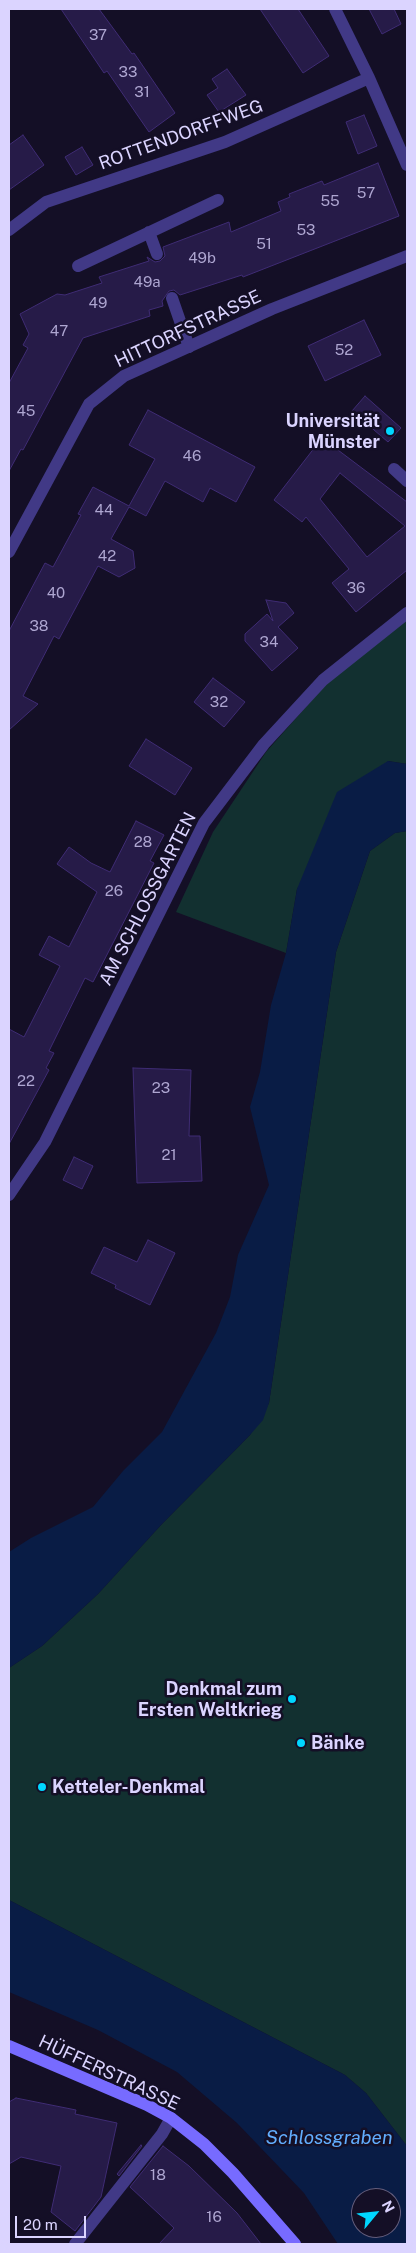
<!DOCTYPE html>
<html>
<head>
<meta charset="utf-8">
<style>
  body { margin:0 }
  #map { position:relative; width:416px; height:2253px; overflow:hidden; background:#140f26; font-family:"Public Sans",sans-serif }
  canvas { display:block }
  .frame { position:absolute; inset:0; border:10px solid #dbd4ff; pointer-events:none }
  .north { position:absolute; left:351px; top:2188px; width:50px; height:50px; box-sizing:border-box; background:#140f26; border:1px solid #645e7d; border-radius:50%; rotate:62deg; font-size:14px; font-weight:700; line-height:20px; text-align:center; color:#dbd4ff }
  .north::after { content:''; display:block; margin:auto; width:18px; height:22px; background:#00d7ff; clip-path:polygon(50% 0,100% 100%,50% 72%,0 100%) }
  .scale { position:absolute; left:15px; top:2216px; width:71px; height:22px; box-sizing:border-box; border:2px solid #dbd4ff; border-top:0; padding-left:6px; font-size:15px; line-height:18px; white-space:nowrap; color:#dbd4ff; -webkit-text-stroke:4px #140f26; paint-order:stroke }
</style>
</head>
<body>
<div id="map">
<canvas width="416" height="2253"></canvas>
<div class="frame"></div>
<div class="north">N</div>
<div class="scale">20 m</div>
</div>
<script>
const c = document.querySelector('canvas').getContext('2d');
c.lineJoin = 'round';
function fillPath(path, color) { c.fillStyle = color; c.fill(path, 'evenodd'); }
const toPath = rows => new Path2D(rows.map(r => 'M' + r).join(''));
function stroke(path, color, width, dash) { c.strokeStyle = color; c.lineWidth = width; c.lineCap = dash ? 'butt' : 'round'; c.setLineDash(dash || []); c.stroke(path); }
function label(font, color, halo, rows, align = 'center') {
  c.font = font + ' "Public Sans",sans-serif'; c.lineWidth = 5; c.setLineDash([]); c.textBaseline = 'middle'; c.strokeStyle = halo; c.fillStyle = color; for (const [text, x, y, turn = 0] of rows) {
    c.save(); c.translate(x, y); c.rotate((+turn || 0) * Math.PI / 180); c.textAlign = isNaN(turn) ? turn : align; if (halo) c.strokeText(text, 0, 0); c.fillText(text, 0, 0); c.restore();
  }
}
fillPath(toPath([
  [407,618,407,764,388,761,297,889,286,953,176,912,213,832,266,752,329,681],
  [407,831,407,2146,366,2093,345,2075,9,1900,9,1668,42,1646,98,1594,161,1525,250,1435,269,1403,336,952,370,851,395,833]
]), '#123030');
fillPath(toPath([
  [388,761,407,764,407,831,395,833,370,851,336,952,269,1403,263,1420,250,1435,161,1525,98,1594,42,1646,9,1668,9,1552,31,1538,93,1507,123,1471,162,1432,216,1333,230,1297,238,1255,269,1185,250,1107,260,1072,271,1005,286,953,297,889,337,792],
  [9,1900,345,2075,366,2093,407,2146,407,2244,338,2244,304,2193,237,2123,177,2072,98,2030,9,1992],
  [361,2198,391,2198,391,2228,361,2228]
]), '#091c45');
const building = toPath([
  [61,9,99,9,132,54,134,53,175,113,149,132,107,71,104,73,61,9],
  [260,9,298,9,329,56,303,73,260,9],
  [369,9,394,9,401,24,382,34,369,9],
  [227,69,246,95,219,112,207,95,218,88,212,79,227,69],
  [364,115,377,146,358,154,346,122,364,115],
  [23,135,44,165,9,190,9,145,23,135],
  [82,147,93,165,76,175,65,157,82,147],
  [378,163,399,216,243,277,242,275,180,295,174,290,169,291,162,301,163,306,149,310,150,316,83,338,23,450,21,449,9,471,9,383,28,348,23,345,29,334,20,314,57,294,65,295,102,283,99,277,149,261,147,257,155,262,160,261,165,256,163,247,229,222,231,232,281,211,278,202,290,197,289,194,322,181,324,185,378,163],
  [364,320,381,355,325,381,308,346,364,320],
  [365,396,401,428,388,442,352,411,365,396],
  [148,410,255,467,236,502,210,488,203,502,165,481,146,516,129,507,111,539,133,551,135,568,119,577,98,566,59,639,54,636,23,696,38,704,9,730,9,631,45,563,53,567,81,515,78,514,93,487,129,506,155,459,129,445,148,410],
  [322,438,407,502,407,570,356,612,332,583,349,569,306,517,302,522,274,500,322,438],
  [340,473,405,526,367,557,320,499,340,473],
  [266,600,286,603,294,613,278,627,298,648,272,671,245,641,245,634,267,614,273,621,266,600],
  [213,678,245,702,224,727,194,702,213,678],
  [146,739,192,768,175,795,129,766,146,739],
  [136,821,164,835,150,861,154,863,93,982,85,978,49,1051,54,1053,46,1068,49,1070,9,1144,9,1029,24,1037,60,966,39,955,49,936,69,947,97,892,57,864,69,847,91,863,110,872,136,821],
  [133,1068,191,1070,189,1136,200,1136,202,1181,137,1183,133,1068],
  [74,1157,93,1166,82,1189,63,1180,74,1157],
  [148,1240,175,1253,150,1305,115,1288,116,1285,91,1273,104,1247,137,1262,148,1240],
  [16,2098,76,2110,75,2114,117,2123,101,2197,75,2231,51,2212,61,2166,21,2157,9,2164,9,2102,16,2098],
  [141,2145,142,2146,119,2176,117,2174,141,2145],
  [163,2146,189,2166,237,2213,261,2244,159,2244,174,2228,130,2187,163,2146]
]);
fillPath(building, '#261b48');
stroke(building, '#3f2c74', 1);
stroke(toPath([
  [149,232,157,254],
  [78,266,218,200],
  [172,298,189,347],
  [75,2244,162,2134,171,2118]
]), '#413986', 12);
stroke(toPath([
  [335,9,369,78,407,165],
  [9,230,46,202,225,142,369,78],
  [394,469,407,481],
  [9,552,89,404,124,376,272,309,407,256],
  [9,1195,45,1142,204,823,264,744,323,680,407,613]
]), '#413986', 12);
stroke(toPath([
  [9,2046,147,2105,171,2118,204,2144,233,2173,295,2244]
]), '#776bff', 12);
for (const [x, y, r, color] of [
  [390,431,5,"#00d7ff"],
  [292,1699,5,"#00d7ff"],
  [301,1743,5,"#00d7ff"],
  [42,1787,5,"#00d7ff"]
]) { const dot = new Path2D(); dot.arc(x, y, r, 0, 2 * Math.PI); c.fillStyle = color; c.fill(dot); stroke(dot, '#140f26', 2); }
label('15px', '#aea6d1', null, [
  ["37",98,35],
  ["33",128,72],
  ["31",142,92],
  ["57",366,193],
  ["55",330,201],
  ["53",306,230],
  ["51",264,244],
  ["49b",202,258],
  ["49a",147,282],
  ["49",98,303],
  ["47",59,331],
  ["52",344,350],
  ["45",26,411],
  ["46",192,456],
  ["44",104,510],
  ["42",107,556],
  ["36",356,588],
  ["40",56,593],
  ["38",39,626],
  ["34",269,642],
  ["32",219,702],
  ["28",143,842],
  ["26",114,891],
  ["22",26,1081],
  ["23",161,1088],
  ["21",169,1155],
  ["18",158,2175],
  ["16",214,2217]
]);
label('18px', '#dbd4ff', '#140f26', [
  ["ROTTENDORFFWEG",181,135,-20],
  ["HITTORFSTRASSE",188,329,-25],
  ["AM SCHLOSSGARTEN",148,899,-63],
  ["HÜFFERSTRASSE",109,2073,25]
]);
label('bold 18px', '#dbd4ff', '#140f26', [
  ["Universität",380,421],
  ["Münster",380,442],
  ["Denkmal zum",282,1689],
  ["Ersten Weltkrieg",282,1710],
  ["Bänke",311,1743,"left"],
  ["Ketteler-Denkmal",52,1787,"left"]
], 'right');
label('italic 19px', '#62aeff', '#140f26', [
  ["Schlossgraben",329,2138]
]);
</script>
</body>
</html>
